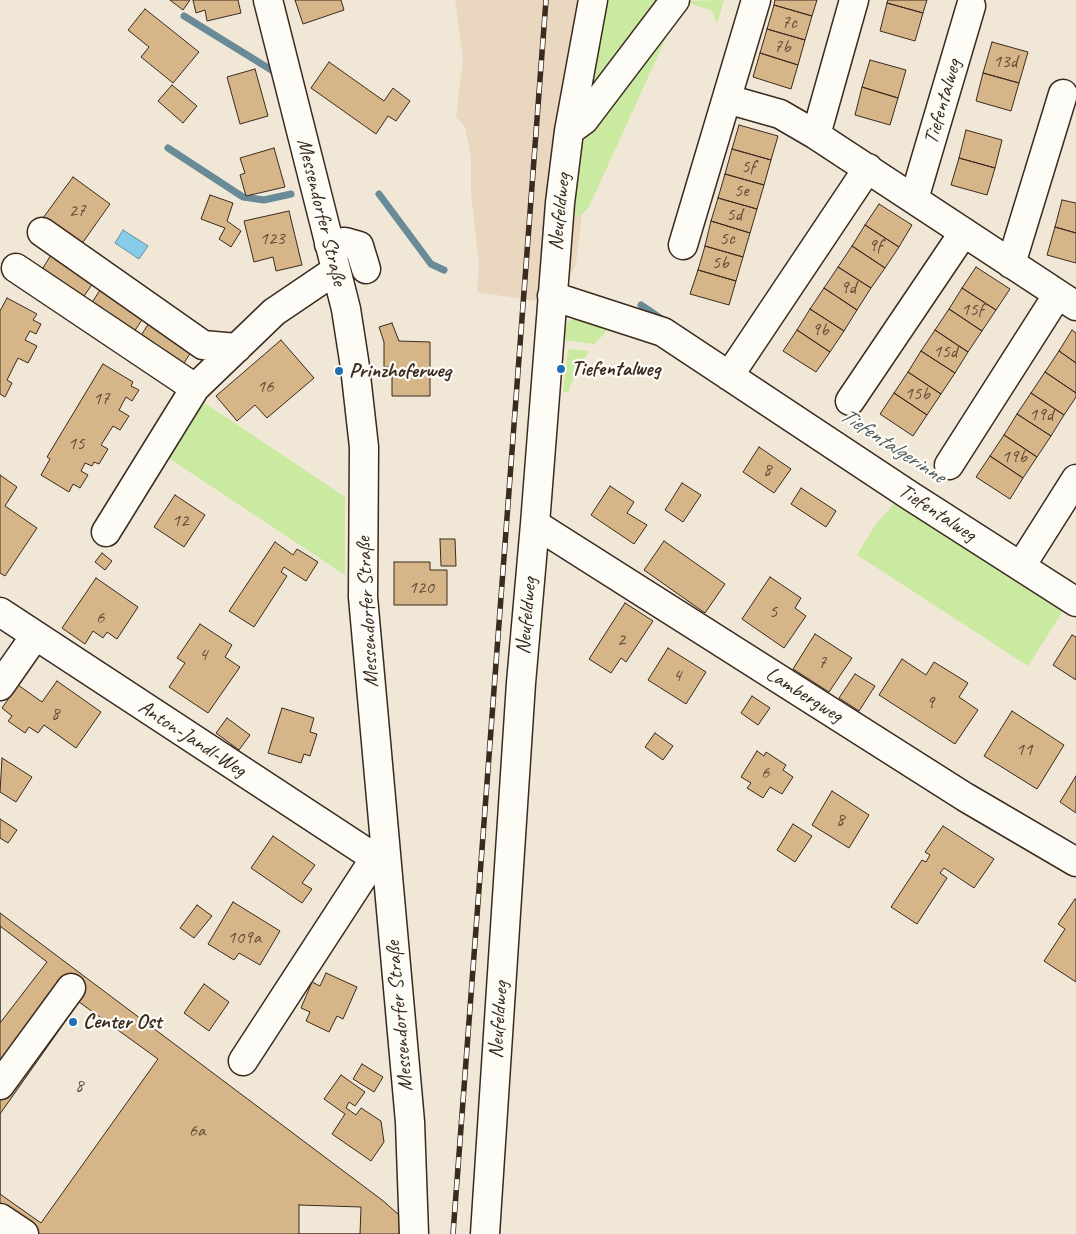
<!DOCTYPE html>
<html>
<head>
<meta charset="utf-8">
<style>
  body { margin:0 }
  canvas { display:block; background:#f1e7d6 }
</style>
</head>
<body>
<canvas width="1076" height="1234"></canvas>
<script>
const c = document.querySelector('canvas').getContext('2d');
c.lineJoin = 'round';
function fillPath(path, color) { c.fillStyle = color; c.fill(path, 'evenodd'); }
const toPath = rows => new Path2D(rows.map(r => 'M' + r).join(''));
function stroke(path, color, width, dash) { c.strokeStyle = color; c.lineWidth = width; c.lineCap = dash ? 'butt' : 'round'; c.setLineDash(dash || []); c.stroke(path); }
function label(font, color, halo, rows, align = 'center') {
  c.font = font + ' Caveat,sans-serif'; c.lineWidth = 4.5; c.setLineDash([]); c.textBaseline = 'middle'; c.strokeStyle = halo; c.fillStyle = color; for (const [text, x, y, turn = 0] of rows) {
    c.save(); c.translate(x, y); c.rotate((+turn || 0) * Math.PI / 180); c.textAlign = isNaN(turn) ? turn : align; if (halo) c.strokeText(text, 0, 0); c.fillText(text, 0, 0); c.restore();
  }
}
fillPath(toPath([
  [455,0,590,0,580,146,581,225,576,263,566,286,541,302,477,292,479,264,471,193,471,157,465,127,456,117,463,59]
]), '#e9d8bf');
fillPath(toPath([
  [605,0,662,0,588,97],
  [724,0,717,24,712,11,685,1],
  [674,13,676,16,589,207,581,215,571,216,578,149],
  [585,316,608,323,605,333,594,344,561,340,561,331,566,323,574,318],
  [568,349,589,351,575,374,568,392,563,392],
  [199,399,345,497,345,575,167,457],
  [900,497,1065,608,1028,666,857,555,875,525]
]), '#caeaa2');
const water = toPath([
  [123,230,148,246,139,259,115,243,123,230]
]);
fillPath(water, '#87cce8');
stroke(water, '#698b97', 1);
stroke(toPath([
  [184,16,273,71],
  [168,148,243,197,264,200,291,194],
  [379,194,431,264,444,270],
  [641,305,663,320]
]), '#698b97', 7);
const building = toPath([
  [170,0,190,0,183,10,170,0],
  [193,0,238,0,241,13,207,21,205,10,196,13,193,0],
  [295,0,341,0,344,10,303,24,295,0],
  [775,0,817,0,812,16,774,5,775,0],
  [888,0,927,0,923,13,887,3,888,0],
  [887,3,923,13,915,41,880,31,887,3],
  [774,5,812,16,805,40,767,29,774,5],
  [145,9,199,52,173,83,141,57,149,47,128,30,145,9],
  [767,29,805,40,798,65,760,53,767,29],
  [992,42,1028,52,1019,83,983,73,992,42],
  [760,53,798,65,791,89,753,77,760,53],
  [870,60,906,70,898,98,862,87,870,60],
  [329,62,384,101,393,88,410,101,396,121,388,116,376,134,311,88,329,62],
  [255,69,268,116,240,124,227,77,255,69],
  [983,73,1019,83,1011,111,976,101,983,73],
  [172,85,197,106,183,123,158,101,172,85],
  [862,87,898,98,890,125,855,115,862,87],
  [739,125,778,136,771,160,732,149,739,125],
  [966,130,1002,140,995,168,959,158,966,130],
  [274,148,285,187,246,196,240,175,245,173,240,158,274,148],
  [732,149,771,160,764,185,725,174,732,149],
  [959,158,995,168,987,195,951,185,959,158],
  [725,174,764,185,757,209,718,198,725,174],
  [73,177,110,204,81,245,43,218,73,177],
  [210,195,233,203,227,221,241,231,231,247,219,239,225,228,201,219,210,195],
  [718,198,757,209,750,233,711,221,718,198],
  [1062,200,1076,203,1076,233,1055,227,1062,200],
  [879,204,912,225,899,247,865,225,879,204],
  [289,211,302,265,276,271,273,257,254,262,244,221,289,211],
  [711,221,750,233,743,257,705,246,711,221],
  [865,225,899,247,885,268,852,246,865,225],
  [1055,227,1076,233,1076,263,1047,255,1055,227],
  [705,246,743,257,736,281,698,270,705,246],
  [852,246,885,268,871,288,838,267,852,246],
  [51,255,93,283,82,299,41,271,51,255],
  [838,267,871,288,857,310,824,288,838,267],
  [976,267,1010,289,996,310,962,288,976,267],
  [698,270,736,281,729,305,690,294,698,270],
  [102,287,145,315,134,332,91,304,102,287],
  [824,288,857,310,844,331,810,309,824,288],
  [962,288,996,310,982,331,949,309,962,288],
  [7,298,37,314,33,320,41,324,36,334,30,331,25,340,37,346,28,363,18,358,7,380,12,383,5,397,0,394,0,311,7,298],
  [810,309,844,331,830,352,797,330,810,309],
  [949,309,982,331,968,352,935,330,949,309],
  [151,320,193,349,182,366,140,337,151,320],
  [392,323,399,341,430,342,430,396,392,396,392,367,384,367,384,342,379,327,392,323],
  [797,330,830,352,816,372,783,351,797,330],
  [935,330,968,352,955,373,921,351,935,330],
  [1072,330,1076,333,1076,363,1059,351,1072,330],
  [281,340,314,378,267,418,255,405,237,421,216,396,281,340],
  [921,351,955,373,941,394,908,372,921,351],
  [1059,351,1076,363,1076,393,1045,372,1059,351],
  [103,364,133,382,131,386,139,390,132,401,126,397,119,410,129,416,120,430,113,426,101,445,108,449,99,464,94,462,92,466,85,463,81,471,88,475,80,488,73,484,69,492,41,475,50,459,47,457,103,364],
  [908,372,941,394,927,415,894,393,908,372],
  [1045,372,1076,393,1076,397,1064,415,1031,393,1045,372],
  [894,393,927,415,913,436,880,414,894,393],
  [1031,393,1064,415,1051,436,1017,414,1031,393],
  [1017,414,1051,436,1037,457,1004,435,1017,414],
  [1004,435,1037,457,1023,478,990,456,1004,435],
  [759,447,791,469,774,493,743,472,759,447],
  [990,456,1023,478,1010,499,976,477,990,456],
  [0,475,17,487,5,506,37,528,5,576,0,573,0,475],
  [682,483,701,495,683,522,665,510,682,483],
  [610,486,634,502,627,513,647,525,634,544,591,515,610,486],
  [801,488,836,511,826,527,791,504,801,488],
  [175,495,205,515,184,547,154,527,175,495],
  [440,539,455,539,456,566,441,566,440,539],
  [664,541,725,584,705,613,644,570,664,541],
  [275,542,293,555,297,549,318,562,306,581,284,567,281,572,287,576,254,627,229,611,275,542],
  [102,553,112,561,105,570,95,562,102,553],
  [394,562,430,562,430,570,447,570,447,605,394,605,394,562],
  [770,577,801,598,795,608,806,616,784,648,742,619,770,577],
  [96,578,138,607,117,639,107,632,103,638,93,631,85,644,62,628,96,578],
  [625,603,653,621,626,662,621,658,611,673,589,659,625,603],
  [200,624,232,645,225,657,240,667,208,713,169,687,185,663,177,658,200,624],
  [815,634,852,658,829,692,793,669,815,634],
  [1072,635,1076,637,1076,680,1053,665,1072,635],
  [668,648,706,672,686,704,648,680,668,648],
  [902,659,926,675,934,662,968,683,959,697,978,710,955,744,879,695,902,659],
  [855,674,875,686,859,711,839,698,855,674],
  [57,681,101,712,76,748,44,725,38,733,29,727,25,733,8,721,12,716,2,708,18,685,42,702,57,681],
  [752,696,770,708,758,725,741,713,752,696],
  [282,708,314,718,310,732,317,734,310,756,304,754,301,763,268,753,282,708],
  [1012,711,1064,745,1037,789,984,756,1012,711],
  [227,718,250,735,239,750,216,733,227,718],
  [655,733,673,746,663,760,645,747,655,733],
  [757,751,764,756,766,752,786,765,783,770,793,777,782,794,770,787,763,798,747,788,751,783,741,777,757,751],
  [2,758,32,777,16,802,0,792,2,758],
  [1076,776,1076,813,1060,802,1076,776],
  [832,791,869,815,849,848,812,825,832,791],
  [0,819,17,830,8,843,0,838,0,819],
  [793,824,812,836,795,862,777,850,793,824],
  [943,826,994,859,974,888,944,868,940,873,947,878,917,924,891,907,922,860,926,862,930,855,925,852,943,826],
  [273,836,315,865,302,883,312,889,302,903,251,868,273,836],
  [1075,899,1076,900,1076,982,1044,961,1065,929,1058,924,1075,899],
  [233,902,280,931,260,965,239,953,234,960,208,944,233,902],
  [197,905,212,916,194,938,180,928,197,905],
  [0,913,382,1200,406,1221,405,1234,0,1234,0,913],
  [0,926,47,962,0,1023,0,926],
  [326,973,357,987,343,1019,337,1016,329,1032,306,1021,310,1012,301,1008,312,982,320,986,326,973],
  [204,984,229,1002,209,1031,184,1013,204,984],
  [79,1002,158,1059,41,1223,0,1194,0,1114,79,1002],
  [362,1064,383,1077,374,1092,353,1079,362,1064],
  [341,1075,365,1092,355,1106,349,1102,346,1108,356,1115,361,1108,381,1121,384,1142,371,1161,332,1134,345,1114,324,1099,341,1075],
  [299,1205,361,1207,360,1234,299,1234,299,1205]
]);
fillPath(building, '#d6b589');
stroke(building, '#3b2a1e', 1);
const minor = toPath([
  [268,0,346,309,355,367,364,447,363,597,410,1122,414,1234],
  [727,99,780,114,816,135,854,0],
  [569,131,584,120,675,0],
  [816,135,1076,306],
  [914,199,971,6],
  [42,232,203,345,237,348],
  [329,244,345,242,359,246,366,269],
  [683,245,756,0],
  [1011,264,1063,94],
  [16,268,195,388],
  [552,296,663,332,909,495,1076,602],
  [729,376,868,168],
  [850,401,964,232],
  [949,465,1058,294],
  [535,524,965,797,1076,862],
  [106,532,195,388,274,312,336,270],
  [1021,566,1076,479],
  [0,612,375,858,386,858],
  [0,686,35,636],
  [243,1061,375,858],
  [0,1085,71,988],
  [0,1218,24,1234],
  [485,1234,521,683,535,524,560,203,569,131,593,0]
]);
stroke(minor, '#3b2a1e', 31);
stroke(minor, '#fdfcf7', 28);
const rail = toPath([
  [453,1234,546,0]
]);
stroke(rail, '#3b2a1e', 5.5);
stroke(rail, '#fdfcf7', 4, [11]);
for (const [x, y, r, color] of [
  [561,369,5,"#1f6fb2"],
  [339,371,5,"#1f6fb2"],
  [73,1022,5,"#1f6fb2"]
]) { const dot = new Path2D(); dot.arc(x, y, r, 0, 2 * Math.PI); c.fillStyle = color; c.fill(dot); stroke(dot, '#fdfcf7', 2); }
label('19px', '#624d39', null, [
  ["7c",789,23],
  ["7b",782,47],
  ["13d",1005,62],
  ["5f",748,167],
  ["5e",741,191],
  ["27",77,211],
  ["5d",734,215],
  ["123",272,239],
  ["5c",727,239],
  ["9f",875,246],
  ["5b",720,263],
  ["9d",848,288],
  ["15f",972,310],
  ["9b",820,330],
  ["15d",945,352],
  ["16",265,387],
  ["15b",917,394],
  ["17",101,399],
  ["19d",1041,415],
  ["15",76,444],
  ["19b",1014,457],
  ["8",767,470],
  ["12",180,521],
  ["120",421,588],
  ["5",773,612],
  ["6",100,618],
  ["2",621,640],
  ["4",203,655],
  ["7",822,663],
  ["4",677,676],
  ["9",930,703],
  ["8",55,714],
  ["11",1024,750],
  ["6",765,773],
  ["8",840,820],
  ["109a",244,938],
  ["8",79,1086],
  ["6a",197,1131]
]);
label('21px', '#3b2a1e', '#fdfcf7', [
  ["Tiefentalweg",943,102,-74],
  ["Messendorfer Straße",321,212,76],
  ["Neufeldweg",560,212,-84],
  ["Tiefentalweg",937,513,33],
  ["Messendorfer Straße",368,612,-93],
  ["Neufeldweg",527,616,-85],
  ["Lambergweg",804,695,32],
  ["Anton-Jandl-Weg",192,739,33],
  ["Messendorfer Straße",400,1016,-95],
  ["Neufeldweg",499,1020,-86]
]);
label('bold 21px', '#3b2a1e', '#fdfcf7', [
  ["Tiefentalweg",571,369],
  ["Prinzhoferweg",349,371],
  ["Center Ost",83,1022]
], 'left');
label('italic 22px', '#525b5b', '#fdfcf7', [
  ["Tiefentalgerinne",892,446,33]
]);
</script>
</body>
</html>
